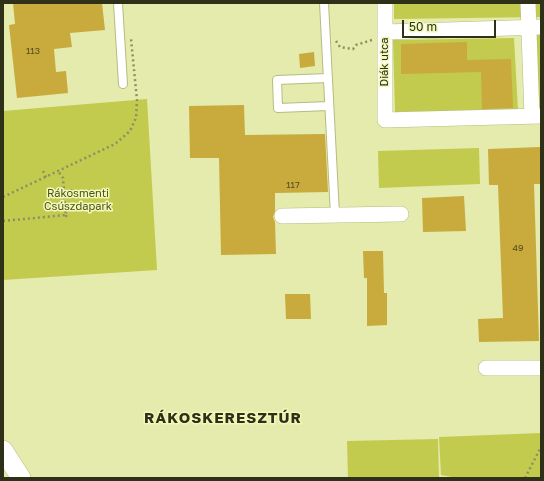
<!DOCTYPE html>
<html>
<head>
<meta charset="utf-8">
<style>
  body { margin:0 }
  #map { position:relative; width:544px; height:481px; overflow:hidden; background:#e4ebac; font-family:"Golos Text",sans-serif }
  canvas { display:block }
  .frame { position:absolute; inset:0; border:4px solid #2e3017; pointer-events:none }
  .scale { position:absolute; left:402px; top:20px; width:94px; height:18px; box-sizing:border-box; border:2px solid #2e3017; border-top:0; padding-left:5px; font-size:12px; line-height:14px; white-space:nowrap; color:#2e3017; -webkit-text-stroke:3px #f1f8b9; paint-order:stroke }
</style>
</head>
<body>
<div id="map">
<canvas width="544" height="481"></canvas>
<div class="frame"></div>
<div class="scale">50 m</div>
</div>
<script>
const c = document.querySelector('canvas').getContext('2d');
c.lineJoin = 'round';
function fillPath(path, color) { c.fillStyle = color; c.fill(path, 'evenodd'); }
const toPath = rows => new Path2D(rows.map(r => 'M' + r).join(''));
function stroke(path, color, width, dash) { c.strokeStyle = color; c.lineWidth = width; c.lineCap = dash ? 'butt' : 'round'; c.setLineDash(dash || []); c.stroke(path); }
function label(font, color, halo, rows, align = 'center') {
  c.font = font + ' "Golos Text",sans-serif'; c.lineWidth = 3; c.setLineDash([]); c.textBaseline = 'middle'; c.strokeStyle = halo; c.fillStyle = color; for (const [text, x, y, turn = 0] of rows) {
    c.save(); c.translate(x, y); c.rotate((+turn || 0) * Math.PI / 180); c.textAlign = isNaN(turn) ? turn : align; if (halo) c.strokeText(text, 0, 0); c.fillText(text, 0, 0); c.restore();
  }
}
fillPath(toPath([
  [394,3,541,3,541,17,394,19],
  [536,33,541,33,541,109,537,109],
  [514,38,518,110,395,112,393,40],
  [147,99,157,270,3,280,3,111],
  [479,148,480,184,379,188,378,151],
  [541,433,541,478,457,478,441,475,439,437],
  [438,439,439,478,348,478,347,441]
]), '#c2cb4d');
fillPath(toPath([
  [13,3,102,3,105,30,70,33,72,47,54,49,56,72,66,71,68,93,17,98,9,25,15,24],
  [467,42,467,60,511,59,513,108,482,109,481,72,401,74,401,44],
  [314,52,315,66,300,68,299,54],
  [244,105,245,135,325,134,328,192,275,193,275,211,273,217,275,222,276,254,221,255,219,158,190,158,189,106],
  [540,147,541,184,534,184,539,341,479,342,478,319,503,318,498,185,489,185,488,149],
  [464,196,466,231,423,232,422,198],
  [363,251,383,251,384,293,387,293,387,325,367,326,367,278,364,278],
  [285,294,310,294,311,319,286,319]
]), '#c8aa3d');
const service = toPath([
  [118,3,123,84],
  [324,3,335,215],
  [328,78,277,80,278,108,329,106]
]);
const minor = toPath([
  [385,3,385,120,541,116],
  [528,3,532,116],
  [385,32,541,27],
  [282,216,401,214],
  [486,368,541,368]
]);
const tertiary = toPath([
  [3,450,21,478]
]);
stroke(service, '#b5bc7f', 10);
stroke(minor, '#b5bc7f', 16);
stroke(tertiary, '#b5bc7f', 20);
stroke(toPath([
  [336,41,340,47,353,49,356,45,372,40],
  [43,171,46,177],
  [65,191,73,190],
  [3,197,115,144,130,131,136,118,137,100,131,39],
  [66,215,67,220],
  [3,221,66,215,63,178,58,171],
  [525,478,541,447]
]), '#8b9063', 2.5, [2, 3]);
stroke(service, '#fff', 8);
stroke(minor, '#fff', 15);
stroke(tertiary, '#fff', 19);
label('9px', '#544e20', null, [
  ["113",33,51],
  ["117",293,185],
  ["49",518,248]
]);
label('11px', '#2e3017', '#f1f8b9', [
  ["Diák utca",385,62,-90]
]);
label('11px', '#4d511a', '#f1f8b9', [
  ["Rákosmenti",78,194],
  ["Csúszdapark",78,207]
]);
c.letterSpacing = '1px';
label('bold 15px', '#2e3017', '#f1f8b9', [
  ["RÁKOSKERESZTÚR",223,418]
]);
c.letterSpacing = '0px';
</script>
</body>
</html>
